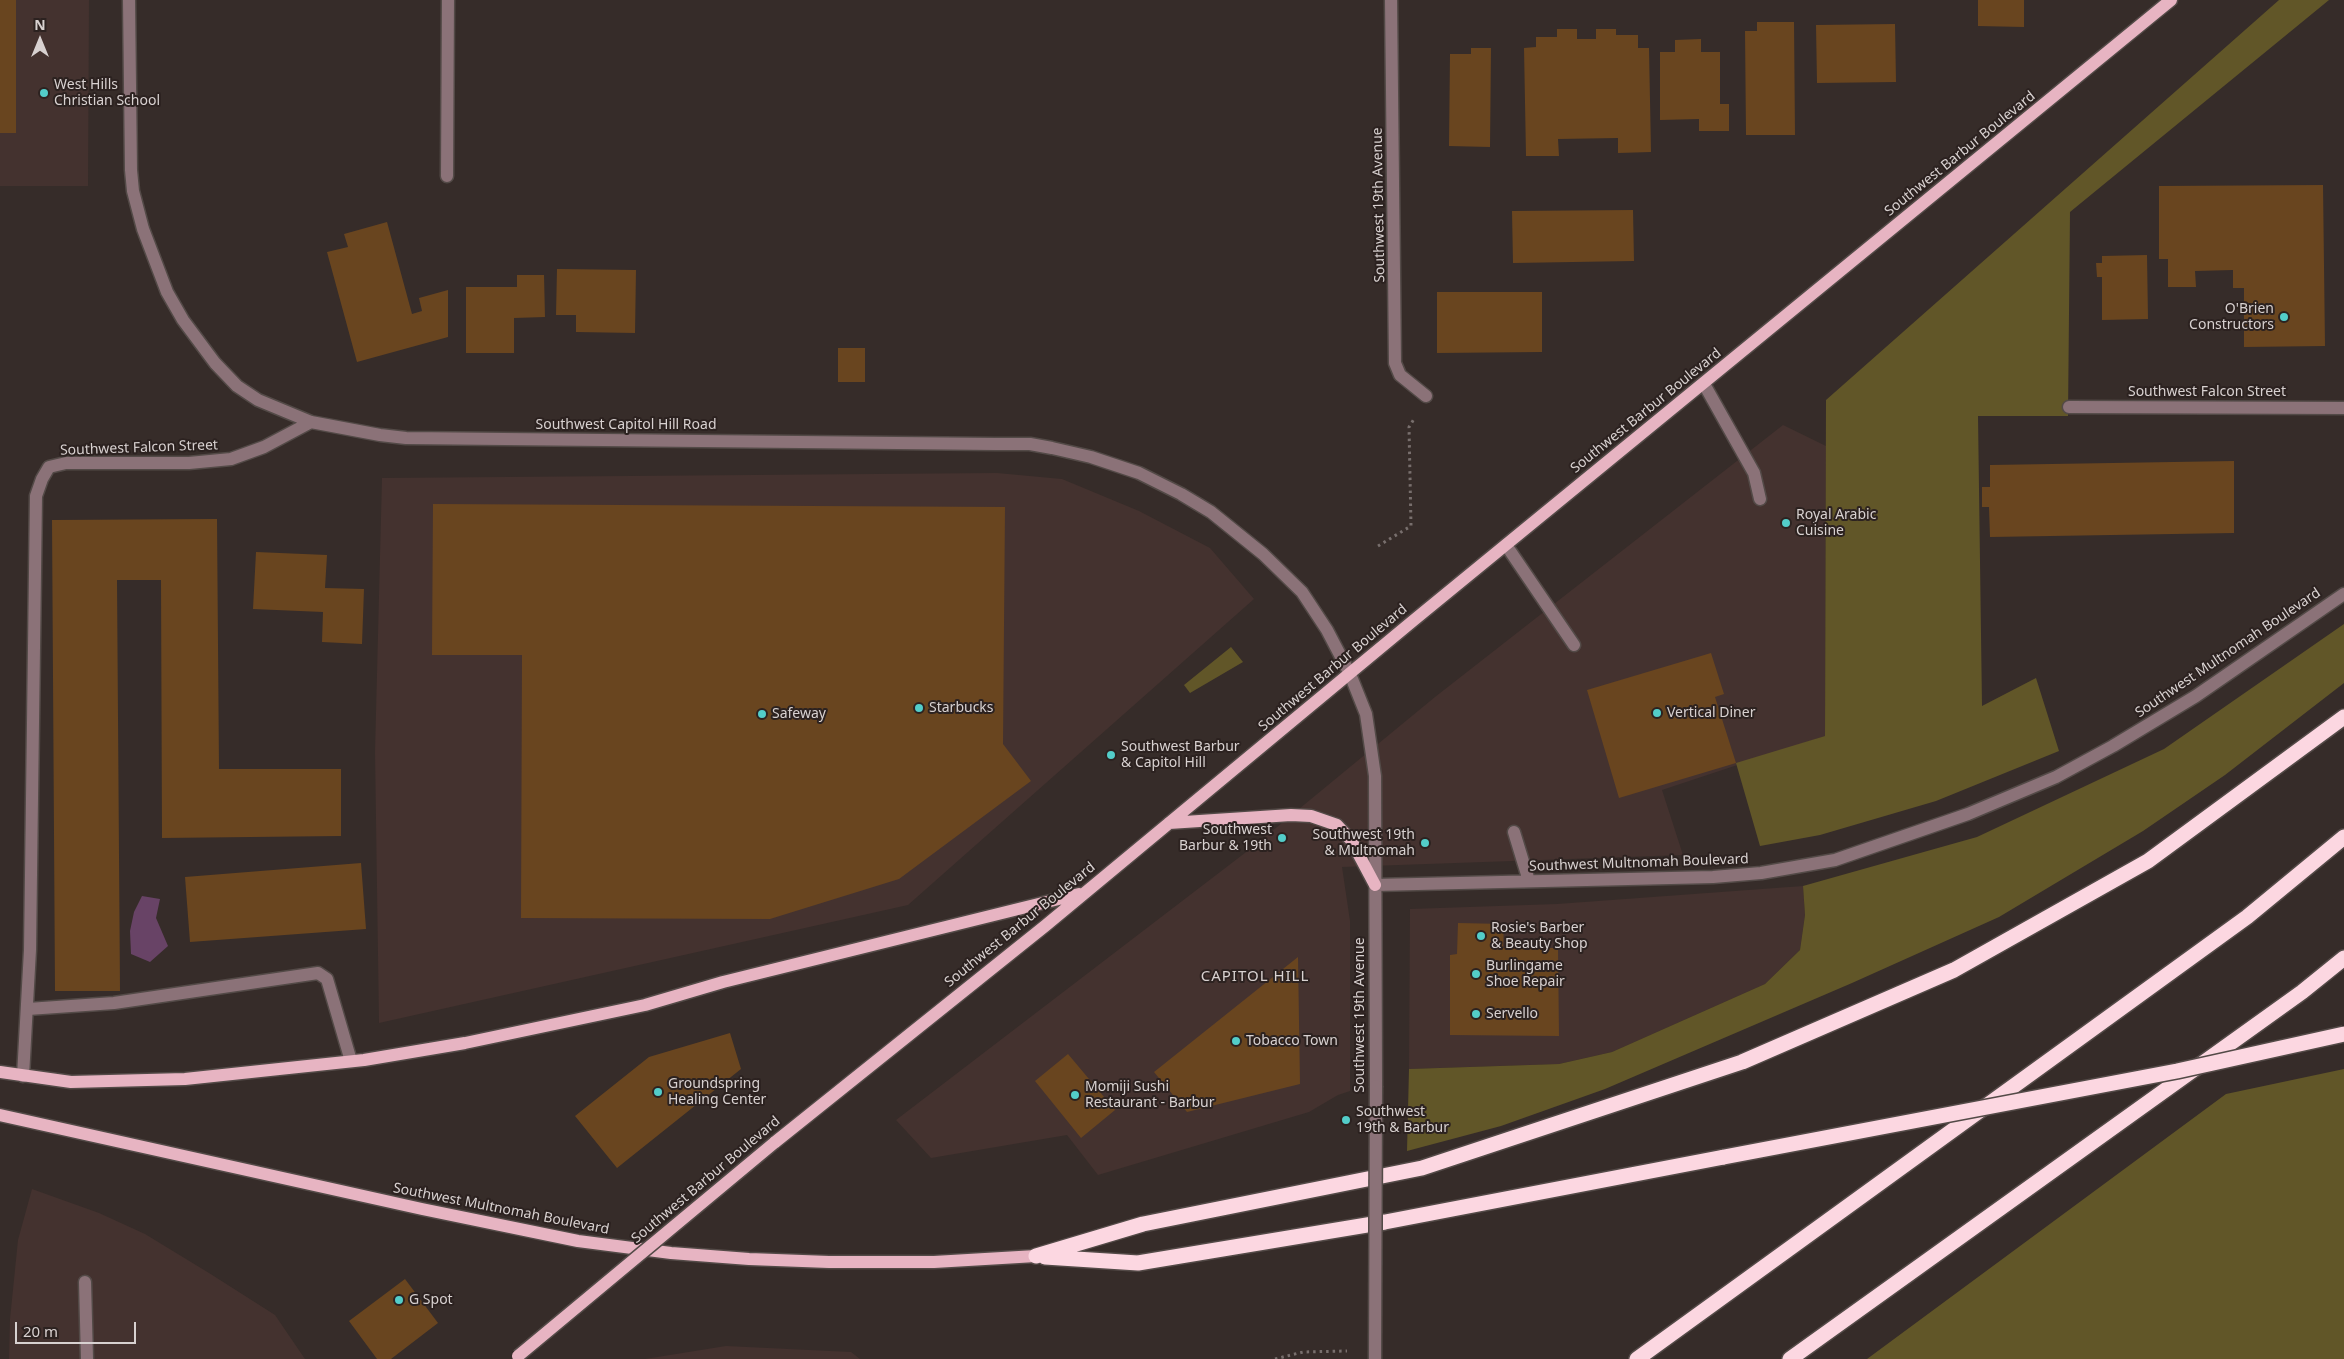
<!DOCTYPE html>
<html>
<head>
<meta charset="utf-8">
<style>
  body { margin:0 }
  #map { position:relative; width:2344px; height:1359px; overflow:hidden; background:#362c29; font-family:"Noto Sans",sans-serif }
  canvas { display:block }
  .north { position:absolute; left:15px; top:15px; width:50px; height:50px; -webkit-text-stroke:4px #2c2220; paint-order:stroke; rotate:0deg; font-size:14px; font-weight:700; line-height:20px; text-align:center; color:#d8d1d0 }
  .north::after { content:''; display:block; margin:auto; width:18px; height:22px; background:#d8d1d0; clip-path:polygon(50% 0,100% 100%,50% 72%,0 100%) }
  .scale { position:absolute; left:15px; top:1322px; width:121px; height:22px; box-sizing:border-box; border:2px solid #d8d1d0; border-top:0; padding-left:6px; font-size:15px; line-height:18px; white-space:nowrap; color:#d8d1d0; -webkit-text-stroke:4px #2c2220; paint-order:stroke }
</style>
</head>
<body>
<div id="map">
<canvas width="2344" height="1359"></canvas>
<div class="north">N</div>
<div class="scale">20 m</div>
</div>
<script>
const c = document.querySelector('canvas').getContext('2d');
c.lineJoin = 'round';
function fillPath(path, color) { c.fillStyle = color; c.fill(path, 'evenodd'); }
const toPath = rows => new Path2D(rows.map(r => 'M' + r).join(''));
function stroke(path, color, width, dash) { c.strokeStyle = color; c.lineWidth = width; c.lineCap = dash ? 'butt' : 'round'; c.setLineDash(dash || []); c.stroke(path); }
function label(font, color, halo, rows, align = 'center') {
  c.font = font + ' "Noto Sans",sans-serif'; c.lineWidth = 4; c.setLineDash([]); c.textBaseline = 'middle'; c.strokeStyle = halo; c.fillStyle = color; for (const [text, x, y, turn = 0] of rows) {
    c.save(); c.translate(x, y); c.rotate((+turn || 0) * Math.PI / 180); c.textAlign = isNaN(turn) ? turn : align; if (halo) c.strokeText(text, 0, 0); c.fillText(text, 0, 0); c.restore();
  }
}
fillPath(toPath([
  [0,0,89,0,88,186,0,186],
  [1783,425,1826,446,1825,736,1662,790,1683,855,1342,867,1350,921,1350,1091,1338,1095,1309,1112,1098,1175,1067,1135,931,1158,896,1120,1254,846,1435,697],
  [997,473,1062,479,1139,511,1210,548,1254,599,908,905,379,1023,375,752,382,478],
  [1803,886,1805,915,1800,950,1765,984,1612,1052,1559,1064,1409,1069,1410,909,1557,904],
  [32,1189,99,1213,145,1234,209,1273,275,1315,305,1359,9,1359,10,1319,18,1240],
  [726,1346,851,1352,860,1359,645,1359]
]), '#44322f');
fillPath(toPath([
  [2279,0,2329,0,2070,212,2068,416,1978,416,1982,706,2036,678,2059,751,1936,801,1820,835,1760,846,1736,763,1825,736,1826,400],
  [2344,624,2344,683,2225,775,2143,831,1999,917,1852,983,1605,1089,1501,1126,1407,1151,1409,1069,1559,1064,1612,1052,1765,984,1800,950,1805,915,1803,886,1977,837,2164,749],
  [1231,647,1243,662,1190,693,1184,685],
  [2344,1069,2344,1359,1867,1359,2226,1094]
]), '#615628');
fillPath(toPath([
  [142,896,160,899,156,918,168,946,150,962,131,954,130,931,134,912]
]), '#684366');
fillPath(toPath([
  [0,0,16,0,16,133,0,133],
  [1978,0,2024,0,2024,27,1978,26],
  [1757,22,1794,22,1795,135,1746,135,1745,31,1757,31],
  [1895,24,1896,82,1817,83,1816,25],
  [1557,29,1577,29,1577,39,1596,39,1596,29,1616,29,1616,35,1638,35,1638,48,1649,48,1651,152,1618,153,1618,138,1558,139,1559,156,1526,156,1524,48,1536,47,1536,37,1557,37],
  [1701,39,1701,52,1720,52,1720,104,1729,104,1729,131,1699,131,1699,119,1660,120,1660,52,1675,52,1675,40],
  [1471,48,1491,48,1490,147,1449,146,1450,54,1471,54],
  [2323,185,2325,346,2244,347,2244,288,2233,288,2233,270,2195,271,2196,287,2168,287,2168,259,2159,259,2159,186],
  [1633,210,1634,261,1513,263,1512,211],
  [387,222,412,314,422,311,419,298,448,290,448,337,357,362,327,252,348,247,344,234],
  [2147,255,2148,319,2102,320,2102,277,2097,277,2096,263,2102,263,2102,256],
  [557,269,636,270,635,333,576,332,576,315,556,315],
  [517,275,544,275,545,317,514,318,514,353,466,353,466,287,517,287],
  [1437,292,1542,292,1542,352,1437,353],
  [838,348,865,348,865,382,838,382],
  [2234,461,2234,533,1990,537,1989,507,1982,507,1982,487,1990,487,1990,465],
  [433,504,1005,507,1003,744,1031,781,899,879,770,919,521,918,522,655,432,655],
  [217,519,219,769,341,769,341,836,162,838,161,580,117,580,120,991,55,991,52,520],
  [256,552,327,555,325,588,364,589,362,644,322,642,323,612,253,609],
  [1711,653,1724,694,1715,697,1736,763,1619,798,1587,690],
  [361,863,366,929,190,942,185,877],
  [1458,923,1504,924,1503,948,1558,948,1559,1036,1450,1035,1450,955,1457,954],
  [1298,957,1300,1084,1187,1112,1154,1072],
  [730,1033,741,1069,617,1168,575,1116,649,1057],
  [1068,1054,1115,1110,1081,1138,1035,1081],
  [405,1279,438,1323,391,1359,377,1359,349,1321]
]), '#69451f');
const minor = toPath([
  [129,0,131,170,133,191,143,229,167,292,183,320,215,363,237,386,258,400,311,422,380,435,406,438,995,444,1030,444,1052,448,1091,457,1139,473,1181,494,1211,512,1263,554,1302,592,1327,630,1350,674,1366,714,1375,776,1376,1086],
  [1391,0,1395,363,1400,375,1426,396],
  [447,176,448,0],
  [1704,384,1754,473,1760,499],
  [2069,407,2344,408],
  [1506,545,1574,645],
  [1514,832,1529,881],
  [1375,885,1713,877,1761,873,1835,860,1968,814,2056,777,2113,746,2196,696,2344,594],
  [28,1009,114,1003,318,973,327,979,351,1061],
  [23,1076,30,950,36,496,42,479,49,467,66,463,189,463,231,459,264,447,311,422],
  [85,1282,87,1359]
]);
const major = toPath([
  [1169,823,1291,815,1311,816,1337,825,1351,840,1375,885],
  [0,1072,71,1082,185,1079,364,1060,465,1043,645,1005,723,982,1079,894],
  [0,1115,422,1209,578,1241,671,1253,749,1259,829,1262,934,1262,1036,1256],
  [774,1143,1045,926,1414,620,2171,0]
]);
const highway = toPath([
  [1036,1256,1143,1224,1422,1168,1742,1062,1954,970,2148,861,2344,717],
  [1045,1257,1138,1263,1385,1222,1724,1157],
  [1637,1359,2247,917,2344,837],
  [1790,1359,2302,992,2344,958]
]);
stroke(minor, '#534a47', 15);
stroke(major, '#534a47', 15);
stroke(highway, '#534a47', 18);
stroke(toPath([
  [1378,546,1411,526,1409,427,1414,419],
  [1275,1359,1303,1352,1347,1351]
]), '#786f6d', 3, [2.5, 4]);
stroke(minor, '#8b7278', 12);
stroke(major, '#e7b4c2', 12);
stroke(highway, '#fcd7e1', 15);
const minorBridge = toPath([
  [1375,1359,1376,1086]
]);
const majorBridge = toPath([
  [518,1356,774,1143]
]);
const highwayBridge = toPath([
  [1724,1157,2177,1071,2344,1034]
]);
stroke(minorBridge, '#534a47', 15, []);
stroke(majorBridge, '#534a47', 15, []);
stroke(highwayBridge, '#534a47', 18, []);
stroke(minorBridge, '#8b7278', 12);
stroke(majorBridge, '#e7b4c2', 12);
stroke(highwayBridge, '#fcd7e1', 15);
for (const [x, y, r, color] of [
  [44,93,5,"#53cdc9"],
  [2284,317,5,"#53cdc9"],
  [1786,523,5,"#53cdc9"],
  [919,708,5,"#53cdc9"],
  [1657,713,5,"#53cdc9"],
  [762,714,5,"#53cdc9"],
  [1111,755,5,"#53cdc9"],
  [1282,838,5,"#53cdc9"],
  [1425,843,5,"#53cdc9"],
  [1481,936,5,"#53cdc9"],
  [1476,974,5,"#53cdc9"],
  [1476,1014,5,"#53cdc9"],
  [1236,1041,5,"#53cdc9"],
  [658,1092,5,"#53cdc9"],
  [1075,1095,5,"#53cdc9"],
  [1346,1120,5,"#53cdc9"],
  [399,1300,5,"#53cdc9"]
]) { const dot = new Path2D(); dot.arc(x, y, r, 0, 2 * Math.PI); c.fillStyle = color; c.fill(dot); stroke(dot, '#2c2220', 2); }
label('14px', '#d8d1d0', '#2c2220', [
  ["West Hills",54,85],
  ["Christian School",54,101],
  ["O'Brien",2274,309,"right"],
  ["Constructors",2274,325,"right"],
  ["Royal Arabic",1796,515],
  ["Cuisine",1796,531],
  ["Starbucks",929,708],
  ["Vertical Diner",1667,713],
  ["Safeway",772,714],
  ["Southwest Barbur",1121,747],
  ["& Capitol Hill",1121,763],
  ["Southwest",1272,830,"right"],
  ["Barbur & 19th",1272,846,"right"],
  ["Southwest 19th",1415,835,"right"],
  ["& Multnomah",1415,851,"right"],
  ["Rosie's Barber",1491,928],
  ["& Beauty Shop",1491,944],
  ["Burlingame",1486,966],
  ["Shoe Repair",1486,982],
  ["Servello",1486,1014],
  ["Tobacco Town",1246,1041],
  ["Groundspring",668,1084],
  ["Healing Center",668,1100],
  ["Momiji Sushi",1085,1087],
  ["Restaurant - Barbur",1085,1103],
  ["Southwest",1356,1112],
  ["19th & Barbur",1356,1128],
  ["G Spot",409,1300]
], 'left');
label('14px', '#d8d1d0', '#2c2220', [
  ["Southwest Barbur Boulevard",1960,154,-39],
  ["Southwest 19th Avenue",1379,205,-91],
  ["Southwest Falcon Street",2207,392],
  ["Southwest Barbur Boulevard",1646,411,-39],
  ["Southwest Capitol Hill Road",626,425],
  ["Southwest Falcon Street",139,448,-2],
  ["Southwest Multnomah Boulevard",2228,653,-34],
  ["Southwest Barbur Boulevard",1333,668,-40],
  ["Southwest Multnomah Boulevard",1639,863,-2],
  ["Southwest Barbur Boulevard",1020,925,-39],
  ["Southwest 19th Avenue",1360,1015,-90],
  ["Southwest Barbur Boulevard",706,1180,-40],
  ["Southwest Multnomah Boulevard",501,1209,11]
]);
c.letterSpacing = '1px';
label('15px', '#d8d1d0', '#2c2220', [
  ["CAPITOL HILL",1255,977]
]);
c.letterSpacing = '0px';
</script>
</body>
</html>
